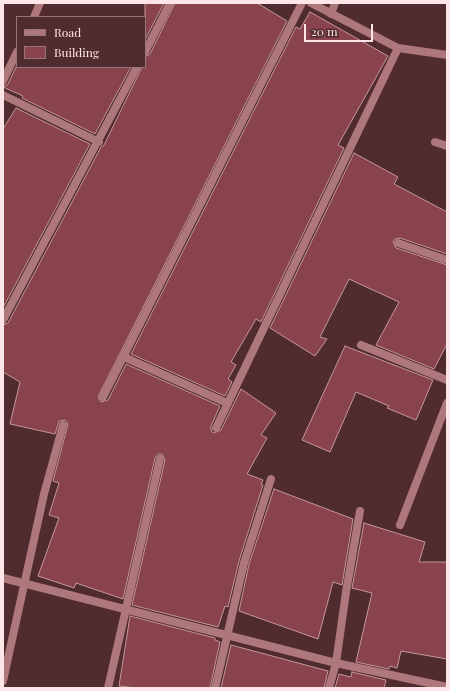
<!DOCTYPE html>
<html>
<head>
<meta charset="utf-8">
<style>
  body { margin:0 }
  #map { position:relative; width:450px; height:691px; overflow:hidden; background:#502b2f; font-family:"Playfair Display",serif }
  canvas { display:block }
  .frame { position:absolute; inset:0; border:4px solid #fee5e7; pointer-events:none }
  .legend { position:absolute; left:16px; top:16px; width:130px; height:52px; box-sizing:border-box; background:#502b2f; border:1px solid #967579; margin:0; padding:5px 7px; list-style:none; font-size:12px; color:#fee5e7 }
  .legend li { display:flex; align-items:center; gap:8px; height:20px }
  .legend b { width:20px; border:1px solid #967579 }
  .scale { position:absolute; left:304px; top:24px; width:69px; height:18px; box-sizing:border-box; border:2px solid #fee5e7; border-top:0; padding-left:5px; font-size:12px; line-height:14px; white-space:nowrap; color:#fee5e7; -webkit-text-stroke:3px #502b2f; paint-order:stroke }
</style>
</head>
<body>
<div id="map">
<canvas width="450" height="691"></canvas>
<div class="frame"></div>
<ul class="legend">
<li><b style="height:5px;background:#ae777c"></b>Road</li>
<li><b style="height:11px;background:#89434d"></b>Building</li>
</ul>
<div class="scale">20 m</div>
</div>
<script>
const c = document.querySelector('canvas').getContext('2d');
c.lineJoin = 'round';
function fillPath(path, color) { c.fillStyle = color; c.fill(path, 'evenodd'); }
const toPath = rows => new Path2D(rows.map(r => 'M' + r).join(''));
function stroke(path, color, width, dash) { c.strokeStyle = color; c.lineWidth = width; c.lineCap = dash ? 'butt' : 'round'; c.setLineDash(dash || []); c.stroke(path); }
const building = toPath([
  [145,3,164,3,145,40,145,3],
  [175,3,257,3,287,21,98,397,101,402,108,400,126,364,220,406,211,426,211,431,214,433,221,430,241,389,276,413,261,435,267,438,247,474,263,480,261,484,263,485,239,561,228,607,225,606,218,627,132,605,165,460,162,454,158,454,155,458,123,599,76,583,74,588,38,576,59,518,49,515,59,483,53,481,68,424,65,420,59,421,55,434,10,424,20,382,3,372,3,325,8,323,101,147,104,145,142,67,145,67,145,57,150,54,175,3],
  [310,12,388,56,338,145,344,148,261,322,256,319,231,362,236,365,228,379,232,382,225,396,131,354,296,27,300,29,310,12],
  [16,67,131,67,95,134,22,98,23,96,3,87,8,84,16,67],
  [16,108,90,144,3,308,3,129,16,108],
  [354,153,398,177,394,184,447,212,447,254,400,238,395,239,393,242,396,248,447,265,447,344,434,369,376,345,399,302,349,279,320,337,327,339,315,356,270,328,354,153],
  [345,346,433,380,416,420,387,408,389,406,356,392,330,452,302,440,345,346],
  [274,489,353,519,342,585,333,582,318,639,239,611,249,564,274,489],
  [364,523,425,542,419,562,447,562,447,659,401,651,397,668,390,666,389,669,356,662,372,593,352,588,364,523],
  [130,616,215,638,215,640,220,642,210,688,136,688,119,686,130,616],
  [231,645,328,671,324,688,221,688,231,645],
  [352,672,386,680,384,688,335,688,339,674,351,677,352,672]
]);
fillPath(building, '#89434d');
stroke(building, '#c5979b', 1);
stroke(toPath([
  [311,3,398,48,447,55],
  [331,14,335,3],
  [34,17,40,3],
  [145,52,170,3],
  [3,81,17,52],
  [3,95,99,142],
  [435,142,447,146],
  [398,243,447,260],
  [3,320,137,67],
  [361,345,447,380],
  [124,357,227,403],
  [103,397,302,3],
  [216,428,398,48],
  [400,525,447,403],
  [3,578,336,663,447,687],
  [3,681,44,494,63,425],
  [108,688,160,459],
  [215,688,244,563,271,479],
  [329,688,336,663,346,592,360,511]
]), '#ae777c', 8);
</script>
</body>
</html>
